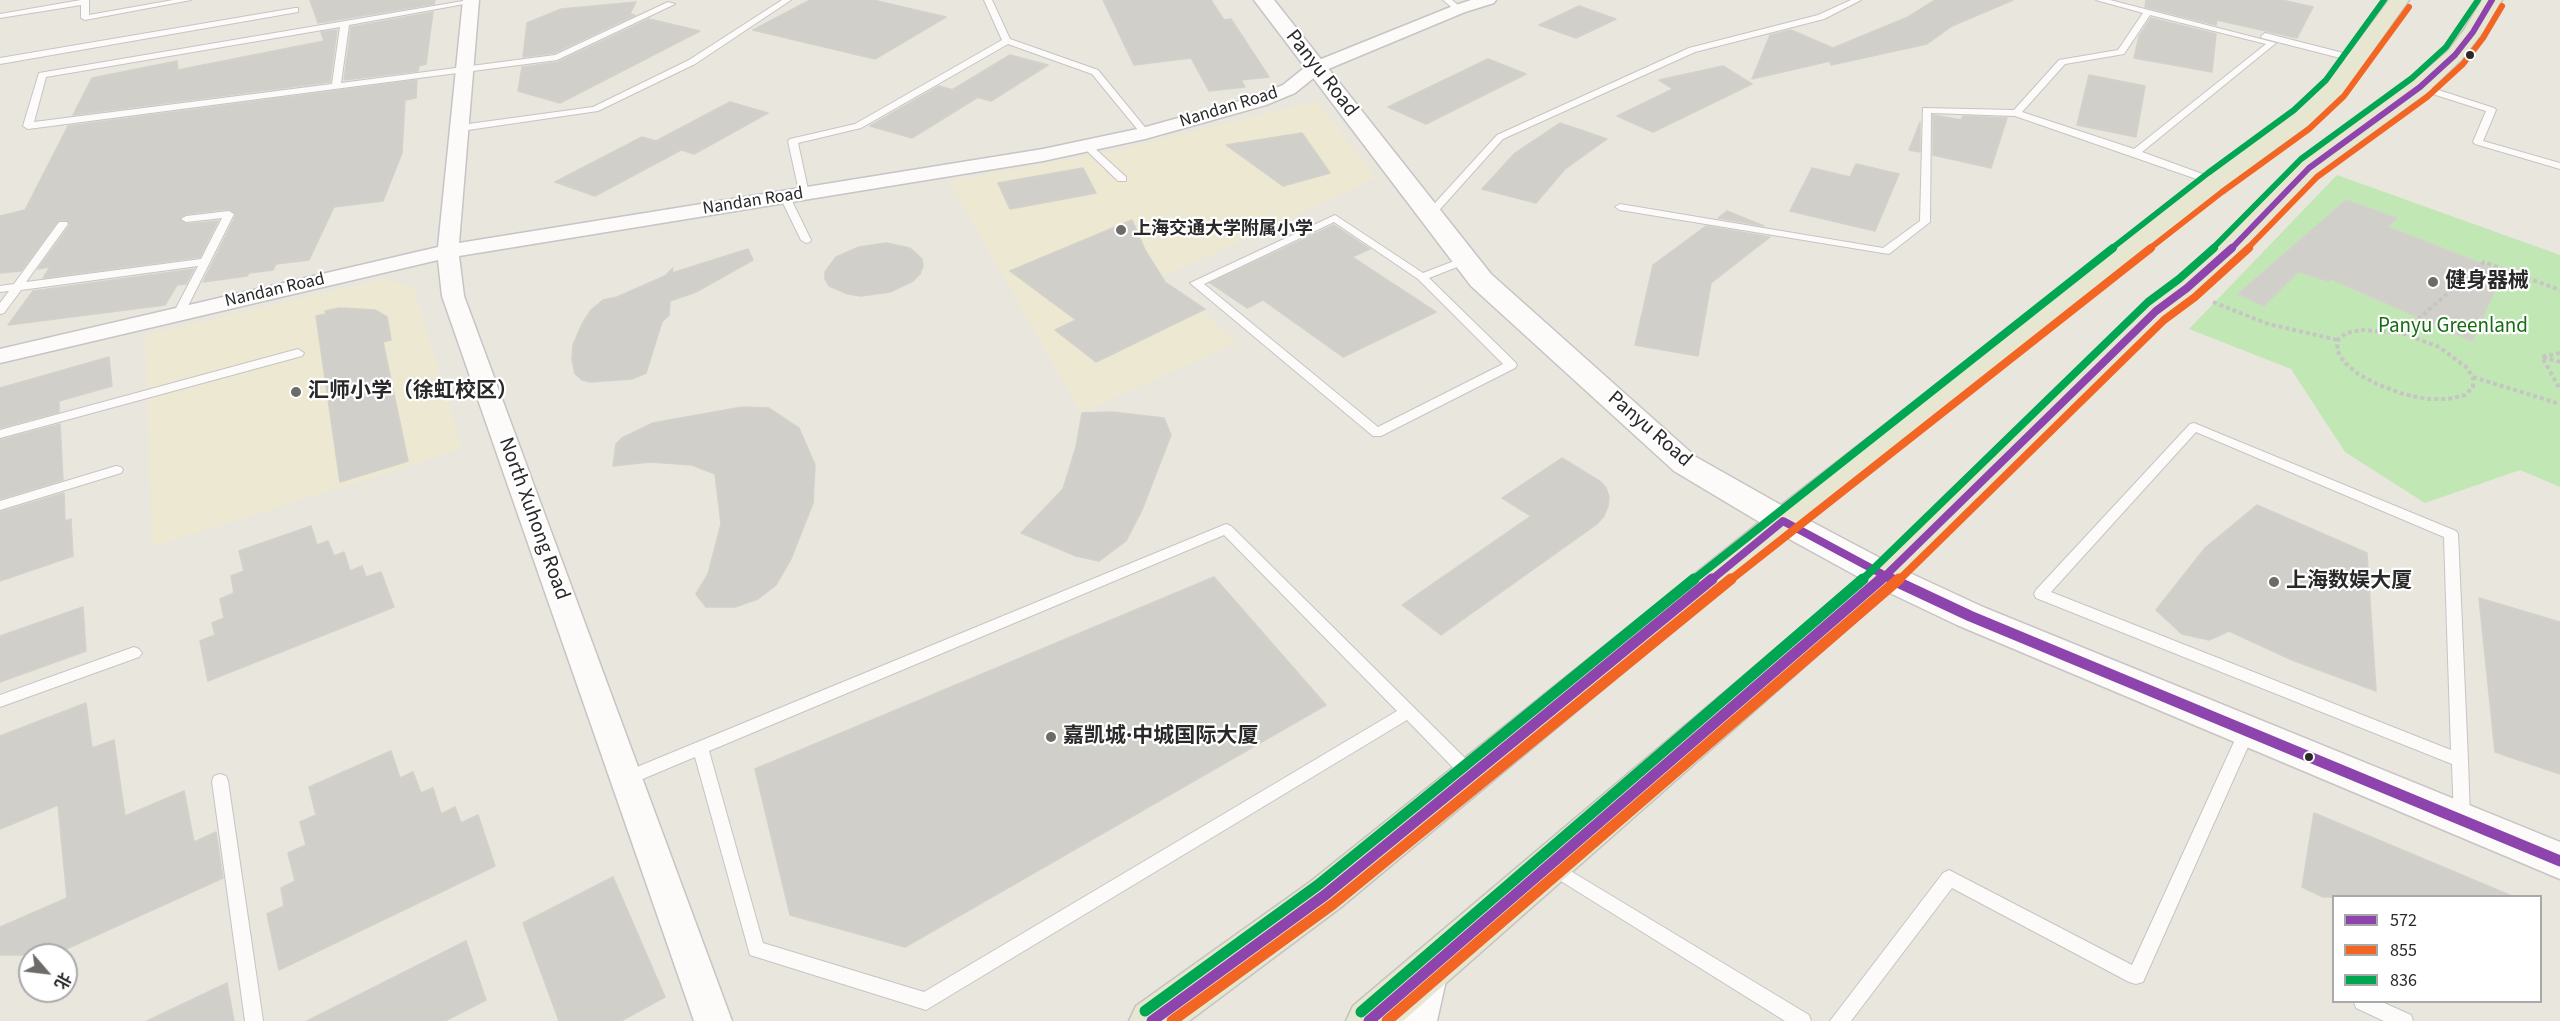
<!DOCTYPE html>
<html>
<head>
<meta charset="utf-8">
<style>
  body { margin:0 }
  #map { position:relative; width:2560px; height:1021px; overflow:hidden; background:#e9e6de; font-family:"Source Sans 3","Noto Sans SC",sans-serif }
  canvas { display:block }
  .legend { position:absolute; left:2332px; top:895px; width:210px; height:108px; box-sizing:border-box; background:#fff; border:2px solid #a9a9a9; margin:0; padding:8px 10px; list-style:none; font-size:18px; color:#292929 }
  .legend li { display:flex; align-items:center; gap:12px; height:30px }
  .legend b { width:30px; border:2px solid #a9a9a9 }
  .north { position:absolute; left:18px; top:943px; width:60px; height:60px; box-sizing:border-box; background:#fff; border:2px solid #a9a9a9; border-radius:50%; rotate:118deg; font-size:16px; font-weight:700; line-height:24px; text-align:center; color:#292929 }
  .north::after { content:''; display:block; margin:auto; width:21px; height:27px; background:#6c6b68; clip-path:polygon(50% 0,100% 100%,50% 72%,0 100%) }
</style>
</head>
<body>
<div id="map">
<canvas width="2560" height="1021"></canvas>
<ul class="legend">
<li><b style="height:8px;background:#8e44ad"></b>572</li>
<li><b style="height:8px;background:#f26522"></b>855</li>
<li><b style="height:8px;background:#00a651"></b>836</li>
</ul>
<div class="north">北</div>
</div>
<script>
const c = document.querySelector('canvas').getContext('2d');
c.lineJoin = 'round';
function fillPath(path, color) { c.fillStyle = color; c.fill(path, 'evenodd'); }
const toPath = rows => new Path2D(rows.map(r => 'M' + r).join(''));
function stroke(path, color, width, dash) { c.strokeStyle = color; c.lineWidth = width; c.lineCap = dash ? 'butt' : 'round'; c.setLineDash(dash || []); c.stroke(path); }
function label(font, color, halo, rows, align = 'center') {
  c.font = font + ' "Source Sans 3","Noto Sans SC",sans-serif'; c.lineWidth = 4.5; c.setLineDash([]); c.textBaseline = 'middle'; c.strokeStyle = halo; c.fillStyle = color; for (const [text, x, y, turn = 0] of rows) {
    c.save(); c.translate(x, y); c.rotate((+turn || 0) * Math.PI / 180); c.textAlign = isNaN(turn) ? turn : align; if (halo) c.strokeText(text, 0, 0); c.fillText(text, 0, 0); c.restore();
  }
}
fillPath(toPath([
  [1317,101,1376,178,1161,278,1238,342,1081,413,949,181,1109,152],
  [383,279,414,288,462,449,152,547,145,335]
]), '#ede8d2');
fillPath(toPath([
  [2337,175,2560,255,2560,487,2520,470,2425,503,2345,452,2291,369,2189,329]
]), '#c1e7b4');
const building = toPath([
  [310,0,435,0,434,4,318,23,310,0],
  [810,0,873,0,946,17,875,59,753,30,810,0],
  [1103,0,1211,0,1224,20,1231,19,1269,77,1241,80,1245,87,1209,91,1191,58,1134,65,1103,0],
  [1935,0,2013,0,1952,26,1927,44,1831,65,1830,61,1752,79,1770,35,1791,30,1833,48,1908,17,1935,0],
  [2146,0,2282,0,2313,7,2297,38,2217,20,2216,25,2145,7,2146,0],
  [636,2,630,14,635,15,554,53,523,57,527,23,561,9,636,2],
  [1579,6,1616,19,1576,38,1539,25,1579,6],
  [433,12,426,64,419,66,418,71,344,80,351,27,433,12],
  [2151,18,2216,34,2212,72,2134,58,2139,36,2151,18],
  [649,19,700,31,560,103,518,91,522,67,558,62,649,19],
  [337,30,330,82,73,115,92,78,177,61,178,70,324,41,321,32,337,30],
  [1010,55,1048,65,991,101,952,90,1010,55],
  [1488,59,1526,74,1426,124,1388,107,1488,59],
  [1723,66,1752,84,1653,132,1617,116,1673,89,1659,80,1723,66],
  [2089,75,2145,86,2136,137,2077,125,2089,75],
  [417,80,416,98,405,100,402,153,383,201,334,207,309,260,276,264,273,270,249,273,247,276,203,282,236,215,229,209,186,214,179,218,186,224,218,221,200,257,43,278,50,267,38,269,70,225,67,220,59,220,21,271,0,273,0,216,25,210,68,126,417,80],
  [939,86,978,97,912,138,870,126,939,86],
  [730,102,768,113,694,154,670,146,681,150,595,196,555,182,642,137,656,141,730,102],
  [1933,115,1961,120,1963,116,2007,118,1991,168,1933,155,1933,115],
  [1920,122,1920,152,1909,150,1920,122],
  [1560,123,1607,139,1565,169,1536,203,1482,189,1515,153,1560,123],
  [1302,133,1330,173,1283,186,1226,145,1302,133],
  [1856,164,1899,174,1875,231,1790,211,1812,168,1850,177,1856,164],
  [1083,168,1096,193,1010,209,998,183,1083,168],
  [2346,200,2397,218,2388,227,2503,272,2472,341,2331,279,2329,281,2298,272,2264,306,2238,294,2346,200],
  [1727,211,1764,226,1718,218,1727,211],
  [1132,220,1145,250,1165,282,1205,309,1096,362,1055,330,1076,320,1010,271,1132,220],
  [1334,225,1370,249,1352,257,1436,312,1343,357,1263,300,1247,308,1210,283,1334,225],
  [1706,226,1770,237,1711,283,1698,356,1635,345,1653,265,1706,226],
  [886,243,910,248,922,259,923,266,920,274,913,281,890,292,861,296,848,294,829,286,825,279,825,272,836,257,859,247,886,243],
  [748,249,753,260,696,292,670,301,669,315,662,322,646,373,632,379,590,382,582,380,575,374,572,359,573,345,582,324,591,310,603,300,617,297,665,276,673,268,672,273,748,249],
  [194,269,186,284,177,285,165,305,8,325,33,291,194,269],
  [340,308,375,310,387,317,391,340,383,342,408,461,340,482,316,316,326,314,325,311,340,308],
  [109,357,112,386,59,401,59,412,0,428,0,388,109,357],
  [742,407,769,408,799,428,815,465,813,503,791,559,776,585,758,599,735,607,706,607,696,594,708,574,721,524,715,474,692,465,650,462,613,466,616,444,622,438,653,423,742,407],
  [1112,412,1164,418,1171,435,1142,510,1126,541,1099,561,1076,556,1021,533,1063,489,1076,447,1082,413,1112,412],
  [60,424,63,480,0,499,0,440,60,424],
  [1562,458,1601,482,1606,488,1609,497,1608,506,1604,516,1597,524,1441,635,1402,605,1531,516,1502,498,1562,458],
  [64,493,65,521,71,519,73,556,0,581,0,512,64,493],
  [2257,505,2367,553,2376,691,2292,660,2229,631,2209,640,2182,634,2156,610,2205,548,2257,505],
  [311,526,317,545,328,541,334,556,344,552,350,571,362,566,366,577,381,572,394,607,208,681,200,641,215,635,212,623,224,618,220,599,234,593,231,576,244,571,239,551,311,526],
  [1214,577,1326,705,905,947,790,915,755,769,1214,577],
  [2479,598,2560,622,2560,774,2495,752,2479,598],
  [83,607,86,651,0,682,0,636,83,607],
  [86,703,92,748,114,740,125,816,184,791,194,842,216,832,223,878,53,955,0,955,0,927,67,898,58,805,0,829,0,736,86,703],
  [391,751,400,778,413,772,421,793,433,788,441,814,455,807,461,823,478,815,495,866,279,970,267,914,284,906,281,888,295,881,288,853,306,845,300,822,316,815,309,787,391,751],
  [2314,813,2512,896,2512,897,2323,897,2302,887,2314,813],
  [613,877,665,997,621,1021,559,1021,523,923,613,877],
  [466,941,486,1000,445,1021,307,1021,466,941],
  [227,983,234,1021,147,1021,227,983]
]);
fillPath(building, '#d1cfca');
stroke(building, '#d3d1ca', 1.5);
const service = toPath([
  [81,0,89,0,89,15,173,0,191,0,85,20,81,18,81,5,0,18,0,14,81,0],
  [469,0,475,2,349,25,341,83,555,55,668,2,675,4,557,60,28,129,23,126,39,73,469,0],
  [340,27,332,84,34,122,46,77,340,27],
  [782,0,791,0,695,64,598,111,461,131,456,128,461,125,593,107,689,60,782,0],
  [984,0,992,0,1010,39,1098,70,1148,131,1148,135,1142,135,1092,74,1008,44,861,128,798,143,809,194,804,197,800,196,788,141,790,139,855,124,1002,40,984,0],
  [1443,0,1452,0,1463,9,1456,11,1443,0],
  [1851,0,1861,0,1824,19,1695,52,1503,139,1434,216,1426,216,1425,214,1497,135,1689,48,1818,15,1851,0],
  [2096,0,2110,0,2276,43,2142,152,2219,180,2219,184,2211,184,2015,116,1931,113,1930,222,1889,254,1620,210,1615,207,1620,204,1883,248,1920,221,1923,108,2014,110,2059,60,2118,50,2143,13,2096,0],
  [2150,15,2266,44,2134,149,2022,112,2065,64,2124,54,2150,15],
  [295,8,298,8,298,12,0,64,0,58,295,8],
  [2265,33,2359,57,2360,59,2356,62,2262,38,2261,36,2265,33],
  [2417,85,2423,85,2494,108,2496,110,2483,141,2560,163,2560,169,2475,144,2473,142,2486,111,2417,89,2417,85],
  [1084,144,1090,144,1126,177,1126,181,1118,181,1084,148,1084,144],
  [785,194,790,197,811,240,810,242,806,243,801,240,780,197,785,194],
  [229,211,234,214,184,314,180,315,174,312,198,266,21,290,4,313,0,314,0,303,9,291,0,292,0,286,14,284,59,222,67,222,68,224,26,282,201,259,222,218,186,222,181,219,186,216,229,211],
  [1335,215,1423,273,1462,258,1470,258,1470,262,1429,278,1515,362,1517,365,1515,368,1381,436,1373,436,1190,283,1335,215],
  [1334,222,1418,279,1503,364,1378,427,1204,284,1334,222],
  [298,349,304,353,302,356,0,438,0,430,298,349],
  [2194,423,2456,531,2458,534,2468,760,2470,819,2468,824,2462,826,2456,824,2454,819,2452,764,2036,598,2034,594,2036,590,2190,424,2194,423],
  [2196,432,2444,537,2451,750,2051,592,2196,432],
  [116,466,121,467,123,470,121,473,0,510,0,501,116,466],
  [1226,524,1231,526,1477,770,1479,775,1477,780,1471,782,1465,780,1407,720,926,1010,750,955,695,757,626,786,620,784,618,779,620,774,1226,524],
  [1224,535,1397,711,924,992,763,943,709,751,1224,535],
  [134,647,139,649,142,653,139,657,0,707,0,695,134,647],
  [2247,725,2253,727,2255,731,2143,982,2136,984,2129,982,1952,888,1851,1021,1830,1021,1943,873,1949,870,2132,965,2239,731,2241,727,2247,725],
  [220,774,226,776,228,781,263,1021,245,1021,212,781,214,776,220,774],
  [1554,861,1809,1015,1811,1021,1785,1021,1548,873,1545,868,1548,863,1554,861],
  [2354,1002,2382,1002,2411,1015,2413,1021,2384,1021,2356,1008,2354,1002]
]);
const minor = toPath([
  [463,0,479,0,459,243,1043,149,1142,128,1254,97,1283,85,1309,64,1453,6,1471,0,1496,0,1494,3,1465,12,1321,72,1295,93,1266,105,1145,139,1043,161,459,256,464,296,732,1021,694,1021,442,296,438,260,0,363,0,349,438,247,463,0],
  [1431,950,1444,955,1449,967,1437,1021,1399,1021,1413,967,1418,955,1431,950]
]);
const tertiary = toPath([
  [1254,0,1274,0,1491,274,1696,457,1795,513,1897,567,1983,607,2560,842,2560,879,1957,625,1873,585,1771,529,1674,471,1471,286,1254,0]
]);
const primary = toPath([
  [2389,0,2409,0,2343,93,2310,124,2224,187,1795,529,1340,908,1189,1021,1129,1021,1136,1006,1310,882,1771,513,2206,177,2294,114,2327,83,2389,0],
  [2482,0,2502,0,2483,32,2462,59,2428,92,2317,173,2240,255,2197,294,2166,317,1897,585,1403,1021,1346,1021,1353,1006,1873,567,2146,305,2177,282,2222,243,2301,163,2412,82,2448,51,2464,30,2482,0]
]);
stroke(service, '#c6c4c4', 2);
stroke(minor, '#c6c4c4', 3);
stroke(tertiary, '#c6c4c4', 3);
stroke(primary, '#c4c3c0', 3);
stroke(toPath([
  [2213,302,2268,324,2338,340],
  [2361,330,2402,333,2439,347,2466,367,2473,377,2473,387,2465,395,2448,399,2427,399,2403,394,2379,385,2358,374,2344,362,2337,350,2338,340,2346,333,2361,330],
  [2402,333,2484,262,2560,290],
  [2560,353,2542,357,2560,389],
  [2543,357,2560,362],
  [2473,377,2560,404]
]), '#c6c5c4', 4, [4, 3]);
fillPath(service, '#fcfbfa');
fillPath(minor, '#fcfbfa');
fillPath(tertiary, '#fcfbfa');
fillPath(primary, '#e7e6d1');
stroke(toPath([
  [2231,249,2309,168,2420,87,2455,55,2473,32,2492,0]
]), '#8e44ad', 6);
stroke(toPath([
  [1710,581,1783,521,1895,581],
  [1880,581,2156,311,2187,288,2232,248]
]), '#8e44ad', 8);
stroke(toPath([
  [1891,579,1970,616,2560,861],
  [1152,1021,1325,895,1712,579],
  [1369,1021,1881,579]
]), '#8e44ad', 11);
stroke(toPath([
  [2149,249,2222,192,2309,129,2344,96,2409,7],
  [2247,249,2317,177,2427,97,2463,64,2483,38,2502,6]
]), '#f26522', 6);
stroke(toPath([
  [1729,581,2151,248],
  [1898,581,2164,320,2195,297,2249,248]
]), '#f26522', 8);
stroke(toPath([
  [1172,1021,1333,904,1731,579],
  [1387,1021,1899,579]
]), '#f26522', 11);
stroke(toPath([
  [2111,249,2208,173,2294,110,2326,80,2384,0],
  [2212,249,2301,159,2412,78,2446,47,2478,0]
]), '#00a651', 6);
stroke(toPath([
  [1692,581,2113,248],
  [1861,581,2148,302,2179,279,2214,248]
]), '#00a651', 8);
stroke(toPath([
  [1145,1011,1318,885,1694,579],
  [1361,1012,1863,579]
]), '#00a651', 11);
for (const [x, y, r, color] of [
  [2470,55,5,"#292929"],
  [1121,230,6,"#6c6b68"],
  [2433,282,6,"#6c6b68"],
  [296,392,6,"#6c6b68"],
  [2274,582,6,"#6c6b68"],
  [1051,737,6,"#6c6b68"],
  [2309,757,5,"#292929"]
]) { const dot = new Path2D(); dot.arc(x, y, r, 0, 2 * Math.PI); c.fillStyle = color; c.fill(dot); stroke(dot, '#fff', 2); }
label('18px', '#292929', '#fff', [
  ["Nandan Road",1229,108,-17],
  ["Nandan Road",753,202,-9],
  ["Nandan Road",275,291,-13]
]);
label('bold 18px', '#292929', '#fff', [
  ["上海交通大学附属小学",1133,230]
], 'left');
label('21px', '#292929', '#fff', [
  ["Panyu Road",1321,74,52],
  ["Panyu Road",1649,430,41],
  ["North Xuhong Road",533,519,70]
]);
label('bold 21px', '#292929', '#fff', [
  ["健身器械",2445,282],
  ["汇师小学（徐虹校区）",308,392],
  ["上海数娱大厦",2286,582],
  ["嘉凯城·中城国际大厦",1063,737]
], 'left');
label('21px', '#176c14', '#fff', [
  ["Panyu Greenland",2453,327]
]);
</script>
</body>
</html>
